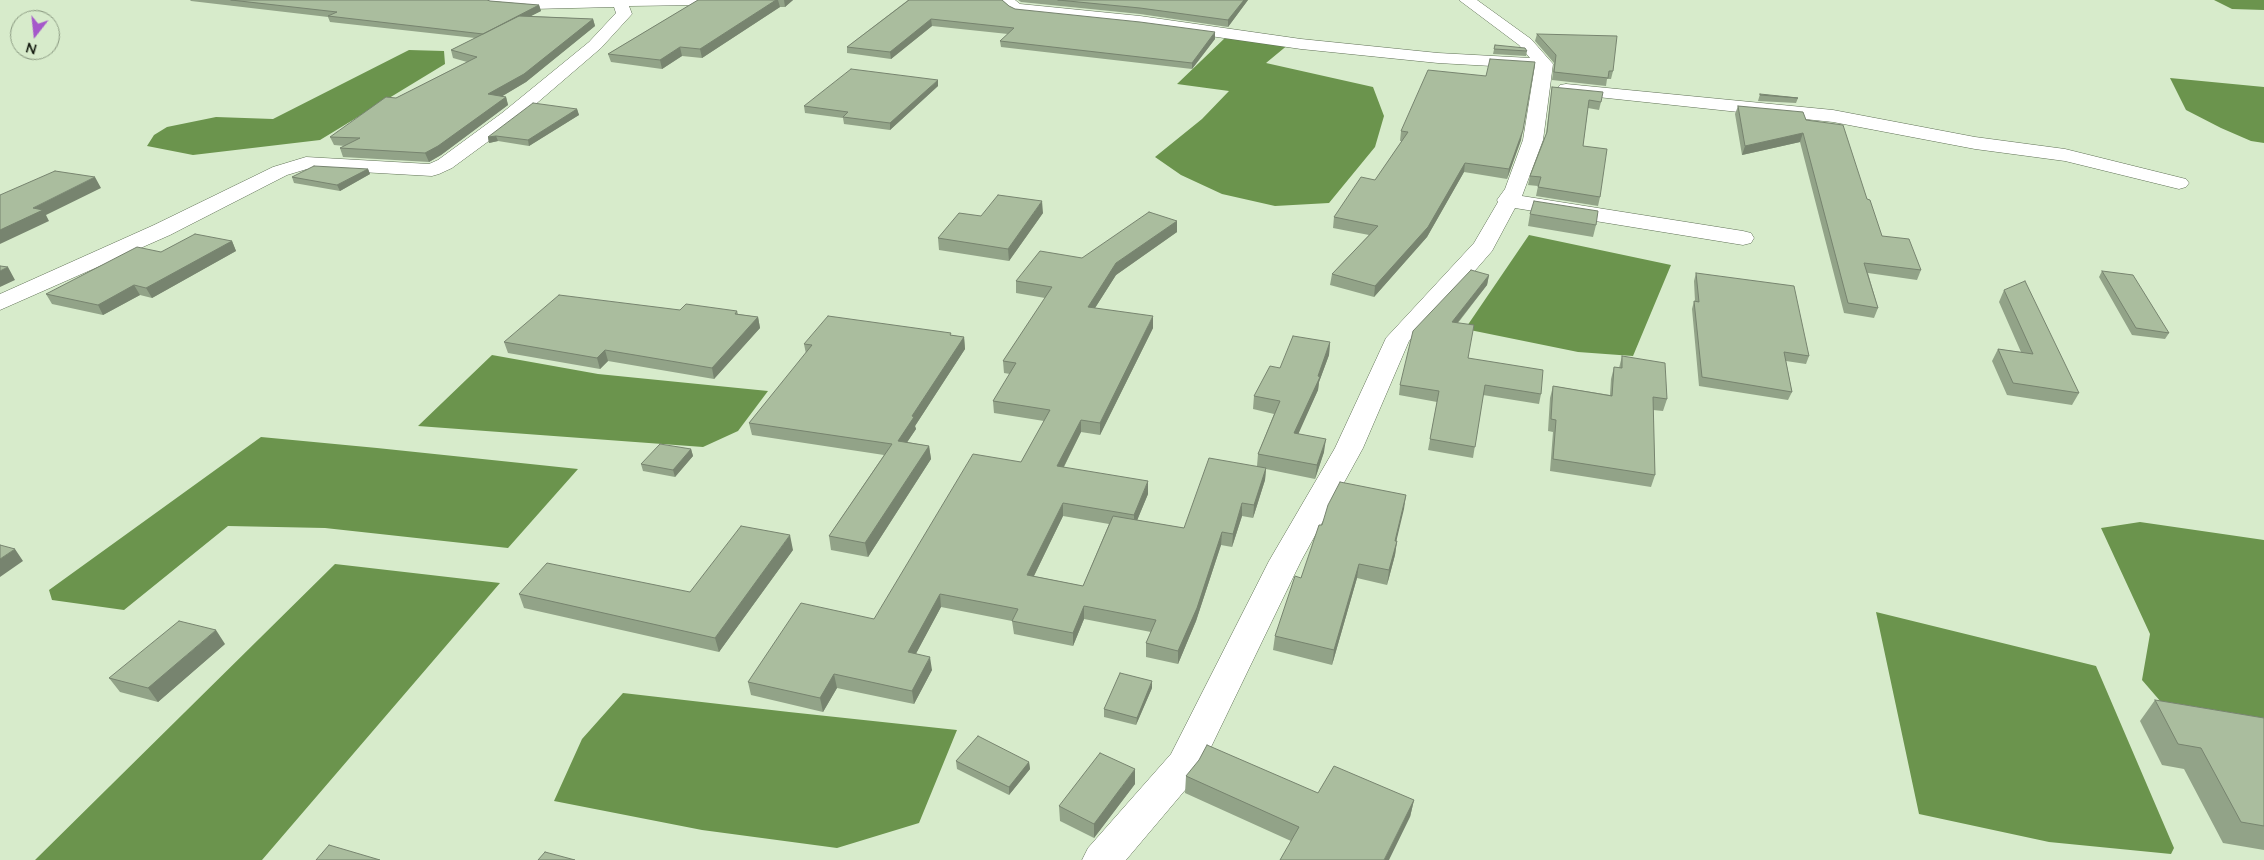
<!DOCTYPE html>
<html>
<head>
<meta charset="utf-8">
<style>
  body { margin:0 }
  #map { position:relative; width:2264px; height:860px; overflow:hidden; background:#d7ebcb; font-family:Lato,sans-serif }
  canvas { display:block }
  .north { position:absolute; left:10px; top:10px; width:50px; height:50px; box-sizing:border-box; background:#d7ebcb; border:1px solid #8a9981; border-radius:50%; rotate:196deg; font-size:14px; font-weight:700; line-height:20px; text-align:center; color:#161d12 }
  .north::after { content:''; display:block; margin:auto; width:18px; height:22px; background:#a558ca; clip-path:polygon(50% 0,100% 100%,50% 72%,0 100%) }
</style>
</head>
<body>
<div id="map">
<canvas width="2264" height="860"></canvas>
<div class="north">N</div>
</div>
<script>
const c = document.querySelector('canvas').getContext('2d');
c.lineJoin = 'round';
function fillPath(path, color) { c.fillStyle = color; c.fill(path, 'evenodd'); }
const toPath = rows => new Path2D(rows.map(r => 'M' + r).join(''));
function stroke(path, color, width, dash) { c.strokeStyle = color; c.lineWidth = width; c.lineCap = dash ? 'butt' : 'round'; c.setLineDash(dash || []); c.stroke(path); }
fillPath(toPath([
  [2214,0,2264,0,2264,10,2232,9],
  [1227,36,1289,44,1266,63,1373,87,1384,116,1375,147,1329,203,1275,206,1222,194,1181,175,1155,157,1202,119,1229,91,1177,84],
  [409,50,444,51,445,64,320,140,193,155,147,146,154,135,167,127,216,117,273,119],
  [2170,78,2264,87,2264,143,2251,141,2221,128,2186,110],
  [1529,235,1671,265,1633,356,1578,352,1465,329],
  [492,355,598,374,768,391,738,431,703,447,418,426],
  [261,437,377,448,578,469,508,548,325,528,228,526,124,610,52,600,49,590],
  [2140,522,2264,540,2264,731,2174,717,2142,680,2150,634,2101,528],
  [335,564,500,583,262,860,35,860],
  [1876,612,2096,666,2174,848,2171,854,2049,842,1919,814],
  [623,693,789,712,957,730,919,823,837,848,702,830,554,801,582,739]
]), '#6b944d');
const minor = toPath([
  [484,0,706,0,703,3,698,5,629,6,632,14,601,48,516,121,452,168,439,174,432,176,307,169,287,175,170,235,0,310,0,294,154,225,273,167,306,157,429,164,438,160,502,113,589,42,616,13,614,7,532,9,492,5,487,3,484,0],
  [998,0,1015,0,1020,4,1140,16,1301,39,1438,53,1530,58,1519,45,1459,0,1477,0,1531,39,1553,64,1543,140,1522,196,1743,231,1751,233,1754,238,1751,243,1743,245,1515,208,1492,251,1459,289,1409,341,1363,448,1301,561,1197,776,1126,860,1082,860,1088,848,1171,754,1269,561,1335,448,1386,338,1474,243,1498,202,1497,200,1505,189,1523,140,1535,65,1528,68,1438,63,1301,49,1140,26,1016,13,1011,11,998,0],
  [1566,84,1833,110,1975,137,2065,149,2186,179,2189,183,2186,187,2179,189,2065,161,1975,149,1833,122,1560,93,1557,89,1560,85,1566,84]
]);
stroke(minor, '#607156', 1);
fillPath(minor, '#fff');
fillPath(toPath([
  [190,0,487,0,490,1,539,5,541,11,530,16,593,19,595,26,526,82,502,96,506,97,508,105,441,155,429,162,343,157,340,148,345,146,334,145,330,137,396,98,467,62,453,58,451,50,475,38,330,22,328,17,191,1],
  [698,0,793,0,785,7,780,7,702,58,682,56,662,69,611,62,608,54],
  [904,0,1002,0,1009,6,1015,9,1215,39,1192,69,1001,47,1000,41,1008,34,932,26,891,59,847,53,847,47,908,0],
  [1018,0,1248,0,1228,27,1140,14,1021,2],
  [1537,34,1613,71,1611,79,1607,79,1606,86,1552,80,1554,63,1535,41],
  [1495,45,1527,51,1526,56,1493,54],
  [938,86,890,130,844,124,843,118,805,113,804,106],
  [1552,87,1601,102,1599,110,1588,108,1583,146,1600,197,1598,206,1536,196,1538,186,1528,185,1530,176,1546,134],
  [1760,94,1798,98,1796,103,1758,101],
  [1738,106,1806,120,1867,199,1882,236,1921,270,1917,280,1868,273,1878,308,1874,318,1844,313,1800,142,1742,155,1735,114],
  [577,109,579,115,529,146,498,141,489,143,488,137],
  [1401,131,1521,140,1507,179,1464,172,1427,237,1374,297,1330,285,1332,274,1369,235,1333,228,1334,217,1375,180,1402,141,1400,141],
  [368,169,370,174,340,191,294,183,292,177],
  [1043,213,1009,261,939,250,938,238,981,216],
  [1530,214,1596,225,1593,237,1528,226],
  [1177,221,1177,232,1116,275,1095,308,1153,328,1100,435,1081,432,1064,467,1148,494,1137,520,1184,528,1257,466,1258,454,1274,414,1253,409,1254,396,1280,368,1330,342,1329,355,1319,382,1318,390,1298,433,1324,452,1315,479,1266,469,1265,480,1253,518,1242,516,1232,547,1221,545,1196,621,1178,664,1146,657,1146,643,1151,632,1084,619,1073,646,1014,634,1012,621,941,607,916,653,932,670,914,704,837,688,823,712,751,695,748,682,874,619,1021,462,1044,421,994,413,993,401,1010,374,1004,373,1003,361,1045,298,1016,293,1016,281,1082,258],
  [1063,516,1109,524,1083,586,1034,576],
  [232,241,236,251,152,298,140,295,103,315,52,304,46,294,161,252],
  [2102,271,2169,333,2165,339,2132,335,2099,277],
  [1696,273,1809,356,1806,364,1786,361,1792,392,1788,400,1699,386,1692,309,1694,301,1695,301,1694,281],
  [1489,275,1487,285,1458,323,1468,358,1541,394,1539,404,1483,395,1473,458,1428,450,1437,402,1399,395,1400,385],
  [2004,290,2079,393,2072,405,2007,395,1992,361,1998,349,2021,352,1999,302],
  [680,310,737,311,738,314,758,317,760,328,714,379,608,361,600,369,508,353,504,342],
  [951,335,964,337,965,349,915,426,916,429,907,442,929,446,931,459,868,557,831,550,829,536,884,455,752,435,749,423,806,354,804,344],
  [1622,356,1667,399,1663,411,1653,410,1655,475,1651,487,1550,471,1553,432,1548,431,1550,398,1553,386,1610,395,1611,379,1614,367,1619,368],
  [691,449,693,456,675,477,643,471,641,464],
  [1406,495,1396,541,1397,541,1395,555,1387,585,1357,578,1332,665,1273,650,1275,636,1301,578,1322,525],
  [793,550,719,652,524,608,519,594,690,592],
  [225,644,158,702,120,692,109,678],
  [1152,688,1136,725,1104,717,1104,709],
  [2155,700,2264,718,2264,850,2223,843,2184,769,2162,765,2140,721],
  [956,761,1029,762,1030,769,1009,795,957,769],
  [1186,776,1318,793,1414,800,1410,817,1291,841,1185,793],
  [1135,784,1094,838,1060,821,1059,806]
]), '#92a388');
fillPath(toPath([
  [776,0,778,0,780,7,702,58,700,49],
  [784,0,793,0,785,7],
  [1244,0,1248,0,1228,27,1228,20],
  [539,5,541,11,485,40,483,34],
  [593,19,595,26,526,82,491,103,488,94],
  [931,19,932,26,891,59,890,52],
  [1215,32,1215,39,1192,69,1192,63],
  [680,47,682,56,662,69,660,60],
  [938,80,938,86,890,130,890,123],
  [506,97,508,105,441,155,429,162,425,153],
  [577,109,579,115,529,146,528,140],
  [1523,130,1521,140,1507,179,1509,169],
  [1803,133,1800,142,1742,155,1745,146],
  [496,136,498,141,489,143,488,137],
  [1465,163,1464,172,1427,237,1374,297,1375,286],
  [368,169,370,174,340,191,337,185],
  [95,177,101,188,46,215,49,221,0,244,0,230,33,208],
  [1042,201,1043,213,1009,261,1008,249],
  [1177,221,1177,232,1116,275,1088,319,1088,307,1116,263],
  [232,241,236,251,152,298,146,288],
  [8,267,15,280,0,287,0,271],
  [1489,275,1487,285,1450,332,1452,322],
  [134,285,140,295,103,315,98,305],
  [1153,316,1153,328,1100,435,1100,423],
  [758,317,760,328,714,379,712,368],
  [964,337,965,349,915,426,916,429,900,453,898,441,912,416],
  [1330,342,1329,355,1319,382,1318,390,1293,446,1294,433,1318,376],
  [605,350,608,361,600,369,597,358],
  [1081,420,1081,432,1058,478,1057,466],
  [1326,439,1324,452,1315,479,1317,465],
  [929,446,931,459,868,557,865,543],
  [691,449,693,456,675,477,673,470],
  [1266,468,1265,480,1253,518,1254,505],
  [1148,481,1148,494,1134,528,1134,515],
  [1406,495,1404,509,1393,555,1395,541],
  [1063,503,1063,516,1028,588,1027,575],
  [1242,503,1242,516,1232,547,1233,534],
  [1222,532,1221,545,1196,621,1178,664,1178,651],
  [790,535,793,550,719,652,715,638],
  [1397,541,1395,555,1387,585,1389,570],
  [15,549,23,561,0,577,0,559],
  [1359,564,1357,578,1332,665,1334,650],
  [940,594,941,607,910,665,908,652],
  [1084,606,1084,619,1073,646,1073,633],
  [216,630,225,644,158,702,148,688],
  [930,657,932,670,914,704,912,691],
  [834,674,837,688,823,712,820,698],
  [1152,681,1152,688,1136,725,1137,718],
  [1029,762,1030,769,1009,795,1009,787],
  [1135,769,1135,784,1094,838,1094,824],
  [1414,800,1410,817,1389,860,1384,860]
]), '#77846f');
const building = toPath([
  [231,0,487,0,490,1,539,5,483,34,328,16,337,12,231,0],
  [698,0,776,0,700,49,680,47,660,60,608,54,698,0],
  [909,0,1002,0,1009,6,1015,9,1140,22,1215,32,1192,63,1000,41,1014,28,931,19,890,52,847,47,909,0],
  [1058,0,1244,0,1228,20,1140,8,1058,0],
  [519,16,593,19,524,74,488,94,506,97,438,146,425,153,340,148,360,138,330,137,386,97,396,98,477,57,451,50,519,16],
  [1537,34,1617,36,1613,71,1609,71,1608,78,1554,72,1556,55,1537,34],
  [1495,45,1525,48,1527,51,1494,49,1495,45],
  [1490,59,1535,62,1523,130,1509,169,1465,163,1428,227,1375,286,1332,274,1378,226,1334,217,1361,177,1375,180,1408,132,1401,131,1428,70,1486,76,1490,59],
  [851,69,938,80,890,123,843,117,848,112,804,106,851,69],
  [1552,87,1603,92,1601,102,1589,100,1583,146,1607,149,1600,197,1538,187,1541,177,1530,176,1547,132,1552,87],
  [1760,94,1798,98,1760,95,1760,94],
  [533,103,577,109,528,140,496,136,488,137,533,103],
  [1738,106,1803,112,1806,120,1843,125,1867,199,1870,200,1882,236,1909,239,1921,270,1864,263,1878,308,1848,303,1803,133,1745,146,1738,106],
  [314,166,368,169,337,185,292,177,314,166],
  [55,171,95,177,33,208,43,210,0,230,0,195,55,171],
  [998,195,1042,201,1008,249,938,238,959,213,981,216,998,195],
  [1534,201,1598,211,1596,225,1530,214,1534,201],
  [1149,212,1177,221,1116,263,1088,307,1153,316,1100,423,1081,420,1057,466,1148,481,1134,515,1063,503,1027,575,1083,586,1113,516,1184,528,1209,458,1266,468,1254,505,1242,503,1233,534,1222,532,1197,608,1178,651,1146,643,1156,620,1084,606,1073,633,1012,621,1018,609,940,594,908,652,930,657,912,691,834,674,820,698,748,682,801,603,874,619,973,454,1021,462,1050,410,993,401,1016,363,1003,361,1052,287,1016,281,1040,251,1082,258,1149,212],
  [195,234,232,241,146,288,134,285,98,305,46,294,137,247,161,252,195,234],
  [0,266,8,267,0,271,0,266],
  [1471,270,1489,275,1452,322,1474,325,1468,358,1543,370,1541,394,1485,385,1475,447,1430,439,1439,391,1400,385,1413,331,1471,270],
  [2102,271,2133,275,2169,333,2136,328,2102,271],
  [1696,273,1794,286,1809,356,1784,352,1792,392,1702,377,1694,301,1699,302,1696,273],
  [2025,281,2079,393,2013,383,1998,349,2033,354,2004,290,2025,281],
  [559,295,680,310,686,304,737,311,735,314,758,317,712,368,605,350,597,358,504,342,559,295],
  [828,316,951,333,950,335,964,337,912,416,914,417,898,441,929,446,865,543,829,536,892,444,749,423,812,345,804,344,828,316],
  [1293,336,1330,342,1318,376,1320,377,1294,433,1326,439,1317,465,1258,454,1280,401,1254,396,1270,366,1280,368,1293,336],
  [1622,356,1665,363,1667,399,1653,397,1655,475,1553,459,1556,420,1551,419,1553,386,1612,396,1614,367,1622,368,1622,356],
  [660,444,691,449,673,470,641,464,660,444],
  [1340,482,1406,495,1395,541,1397,541,1389,570,1359,564,1334,650,1275,636,1295,576,1301,578,1319,525,1322,525,1328,505,1340,482],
  [741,526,790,535,715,638,519,594,547,563,690,592,741,526],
  [0,545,15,549,0,559,0,545],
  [179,621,216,630,148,688,109,678,179,621],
  [1120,673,1152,681,1137,718,1104,709,1120,673],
  [2155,700,2264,718,2264,826,2241,822,2201,748,2178,744,2155,700],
  [978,736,1029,762,1009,787,956,761,978,736],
  [1207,745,1318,793,1334,766,1414,800,1384,860,1280,860,1299,827,1186,776,1199,760,1207,745],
  [1100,753,1135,769,1094,824,1059,806,1100,753],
  [329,845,380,860,316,860,329,845],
  [545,852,575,860,538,860,545,852]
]);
fillPath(building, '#aabd9e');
stroke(building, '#77846f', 1);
</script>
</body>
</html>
